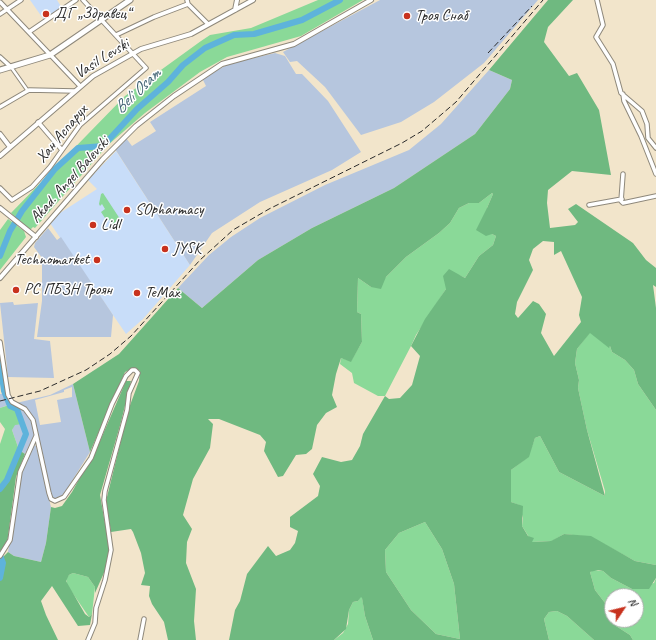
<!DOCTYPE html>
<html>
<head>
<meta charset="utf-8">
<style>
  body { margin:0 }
  #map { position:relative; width:656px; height:640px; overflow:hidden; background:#f2e5cb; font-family:Caveat,sans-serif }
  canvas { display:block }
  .north { position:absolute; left:604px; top:588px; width:40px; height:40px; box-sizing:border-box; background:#fff; border:1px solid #aaa; border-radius:50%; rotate:55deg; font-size:11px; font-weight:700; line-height:16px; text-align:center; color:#2b2b2b }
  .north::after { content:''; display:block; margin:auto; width:14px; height:18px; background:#c8321e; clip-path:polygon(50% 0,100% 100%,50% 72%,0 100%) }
</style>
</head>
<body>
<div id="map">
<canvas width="656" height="640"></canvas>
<div class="north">N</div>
</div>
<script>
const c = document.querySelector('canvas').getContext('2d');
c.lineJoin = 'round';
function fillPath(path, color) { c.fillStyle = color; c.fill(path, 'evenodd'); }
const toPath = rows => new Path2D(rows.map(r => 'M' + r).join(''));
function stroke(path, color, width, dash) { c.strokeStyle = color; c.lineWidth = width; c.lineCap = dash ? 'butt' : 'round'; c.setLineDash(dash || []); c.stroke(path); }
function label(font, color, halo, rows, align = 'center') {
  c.font = font + ' Caveat,sans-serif'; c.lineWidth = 3; c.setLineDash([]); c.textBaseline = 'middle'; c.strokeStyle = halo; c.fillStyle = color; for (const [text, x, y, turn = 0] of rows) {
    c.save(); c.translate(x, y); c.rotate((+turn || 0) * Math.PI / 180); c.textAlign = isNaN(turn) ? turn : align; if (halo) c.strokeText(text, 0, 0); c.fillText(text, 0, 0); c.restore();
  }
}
fillPath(toPath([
  [30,0,57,0,62,8,44,20],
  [116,151,190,265,143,319,126,334,50,223,60,213,97,189,88,180]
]), '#c8ddf9');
fillPath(toPath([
  [380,0,538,0,484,63,434,102,401,122,361,135,325,87,297,61,290,62,283,52],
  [275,53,285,56,296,74,302,74,328,101,361,152,332,170,260,202,212,233,190,265,115,149,126,138,132,146,156,131,150,122,206,86,202,78,229,64],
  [489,70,512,80,510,89,475,134,394,188,312,228,258,260,202,308,178,288,209,255,231,237,260,218,325,185,409,150,441,124],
  [48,228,57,240,61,237,113,315,111,337,37,337,42,301,42,258,34,247,35,243],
  [13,302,14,305,38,303,34,339,50,341,54,378,8,377,0,303],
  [73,384,90,452,67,489,59,500,54,500,50,495,37,441,33,438,25,454,19,450,12,430,18,412,11,404,0,408,0,394,8,393,12,404,50,395],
  [72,387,72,397,57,400,61,422,40,425,35,400,64,392,64,390],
  [34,445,36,446,51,507,46,543,41,562,14,556,8,552,20,477]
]), '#b6c6de');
fillPath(toPath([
  [318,0,363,0,301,36,227,57,200,72,145,113,108,145,35,228,33,227,30,230,11,213,125,96,201,41,210,35,251,28],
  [103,193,120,219,113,224,107,217,105,218,101,212,105,209,102,204,100,206,99,204,101,194],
  [492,193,493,194,487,208,492,234,496,236,493,245,479,256,465,278,459,275,446,289,416,335,411,346,385,396,378,396,354,383,352,373,340,364,341,358,351,361,362,342,361,314,357,312,358,278,371,287,386,277,406,257,439,233,450,223,459,208,469,203,479,203],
  [8,219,24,231,26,237,0,270,0,230],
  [590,332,609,347,610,346,612,352,625,360,634,370,638,384,656,410,656,565,635,561,591,537,564,534,552,541,532,542,522,526,523,518,519,505,511,502,511,470,528,457,535,438,540,436,559,472,605,496,605,491,587,430,578,388,579,380,575,363,577,349],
  [12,404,18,412,22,424,15,425,12,430,19,450,4,483,0,485,0,444,5,429,0,422,0,408],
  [425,522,442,549,454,584,460,639,436,634,411,610,386,572,385,550,399,533],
  [594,570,603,571,611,578,632,589,654,583,656,578,656,640,633,640,630,635,616,626,616,620,636,620,636,596,612,596,612,612,595,590,590,572],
  [73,573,88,577,95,587,92,614,89,617,67,585,66,579,69,575],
  [360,597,362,597,365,616,373,640,334,640,343,633,348,624,349,610,353,602,358,601],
  [557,611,567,616,594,640,549,640,544,619,549,612]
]), '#8ad998');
fillPath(toPath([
  [548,0,573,0,548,27,544,42,569,76,577,73,599,110,611,175,572,171,548,190,547,203,550,228,575,225,578,222,568,209,576,204,633,243,646,260,656,268,656,287,653,285,656,308,656,410,638,384,634,370,625,360,612,352,610,346,609,348,590,333,577,349,575,363,579,380,578,388,587,430,605,496,559,472,540,436,535,438,529,457,511,470,511,502,523,506,522,526,528,536,534,538,532,542,551,541,564,534,591,536,635,561,656,565,656,578,649,589,632,589,611,578,603,571,598,570,590,572,595,590,612,612,612,620,616,620,616,626,630,635,633,640,594,640,567,616,557,611,549,612,544,619,549,640,373,640,365,616,362,598,361,597,358,601,353,602,349,610,346,629,334,640,229,640,235,610,240,601,247,574,268,546,276,556,290,550,295,543,298,531,290,527,290,517,318,496,320,486,313,474,322,457,341,462,352,460,360,446,363,434,385,396,389,399,400,398,412,385,420,356,411,346,425,319,446,289,443,276,449,269,465,278,479,256,493,245,496,236,492,234,486,236,476,230,487,208,493,194,492,193,479,203,469,203,459,208,450,223,439,233,406,257,386,277,381,289,371,287,358,278,357,312,361,314,362,342,351,362,341,358,336,374,332,395,337,407,326,413,317,425,312,449,306,454,296,455,283,476,278,477,264,451,266,442,260,435,219,419,208,419,213,424,210,448,193,479,183,515,192,529,187,542,186,563,196,589,194,621,196,640,168,640,164,622,152,604,149,596,150,586,141,585,145,573,141,553,133,532,131,529,111,532,106,501,129,408,139,381,140,371,134,368,125,372,90,452,73,384,119,354,178,288,202,308,258,260,312,228,394,188,475,134,510,89,512,80,489,70],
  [543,241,554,242,554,255,561,251,582,297,579,315,581,322,554,356,541,333,546,314,539,304,533,301,518,318,515,314,517,302,533,270,529,260,533,249],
  [425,522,442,549,454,584,460,639,436,634,411,610,386,572,385,550,399,533],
  [126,381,131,381,121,422,100,495,111,557,95,593,95,587,88,577,73,573,69,575,66,581,85,614,89,617,92,614,90,625,78,626,52,586,41,601,46,615,58,640,0,640,0,560,8,552,14,556,41,562,46,543,51,507,55,508,62,506,72,492,100,441],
  [19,450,25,454,16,477,7,544,0,551,0,485,4,483]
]), '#6fb980');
stroke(toPath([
  [0,256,10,231,22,211,55,169,78,148,103,146,137,109,168,82,183,65,205,48,234,35,254,34,302,20,340,0],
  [0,362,4,391,10,406,17,409,26,434,7,480,0,489],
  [0,555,3,563,0,578]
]), '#5eb3db', 6);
const pedestrian = toPath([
  [11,67,28,91]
]);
const minor = toPath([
  [597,0,603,25,596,37,613,64,621,93,642,111,647,124,648,138,656,148],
  [0,2,80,86],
  [188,4,208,24],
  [0,14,21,0],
  [29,32,76,0],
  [116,35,154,17,188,4,187,0],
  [0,57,11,67],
  [623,94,624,101,641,136,656,174],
  [0,107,29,90,74,91],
  [38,122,62,150],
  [623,174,621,201,623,203,656,196],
  [0,188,12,200,32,187,50,167,80,125,146,68,83,0],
  [589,205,622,199],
  [0,342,8,395,12,402,25,409,33,420,49,493,51,499,55,501,64,497,91,458,112,404,126,376,132,370,135,370,138,373,129,393,127,410,105,491,104,500,111,550,105,580,96,608,95,623,88,640],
  [0,556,10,540,20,472,36,436],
  [140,640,144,619]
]);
const tertiary = toPath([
  [235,10,237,0],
  [0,134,10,147],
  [0,156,93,76,141,49,191,34,253,0],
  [0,208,36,237],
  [0,278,103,159,136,126,174,96,222,64,294,44,371,0]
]);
const secondary = toPath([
  [0,70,50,55,130,0]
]);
stroke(pedestrian, '#8e887b', 4.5);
stroke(minor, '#8e887b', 5.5);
stroke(tertiary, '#8e887b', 6);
stroke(secondary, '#8e887b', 7);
stroke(pedestrian, '#fff', 2.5);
stroke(minor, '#fff', 3.5);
stroke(tertiary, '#fff', 4);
stroke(secondary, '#fff', 5);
stroke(toPath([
  [488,53,532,6],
  [0,401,40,391,86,370,110,354,131,336,200,260,233,230,269,209,402,143,422,131,456,102,543,0]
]), '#2b2b2b', 1, [6, 3]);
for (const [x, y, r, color] of [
  [46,14,4,"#c8321e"],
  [407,16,4,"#c8321e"],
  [127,210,4,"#c8321e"],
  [93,225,4,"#c8321e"],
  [165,249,4,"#c8321e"],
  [97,260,4,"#c8321e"],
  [16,290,4,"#c8321e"],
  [137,293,4,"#c8321e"]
]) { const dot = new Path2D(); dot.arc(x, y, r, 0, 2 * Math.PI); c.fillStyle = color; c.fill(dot); stroke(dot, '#fff', 1.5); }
label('16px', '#2b2b2b', '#fff', [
  ["ДГ „Здравец“",54,14],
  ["Троя Снаб",415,16],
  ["SOpharmacy",135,210],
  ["Lidl",101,225],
  ["JYSK",173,249],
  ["Technomarket",89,260,"right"],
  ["РС ПБЗН Троян",24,290],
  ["ТеМах",145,293]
], 'left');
label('16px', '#2b2b2b', '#fff', [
  ["Vasil Levski",102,59,-32],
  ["Хан Аспарух",62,134,-50],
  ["Akad. Angel Balevski",70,180,-48]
]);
label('italic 17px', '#3f6171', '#fff', [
  ["Beli Osam",138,91,-44]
]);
</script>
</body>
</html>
